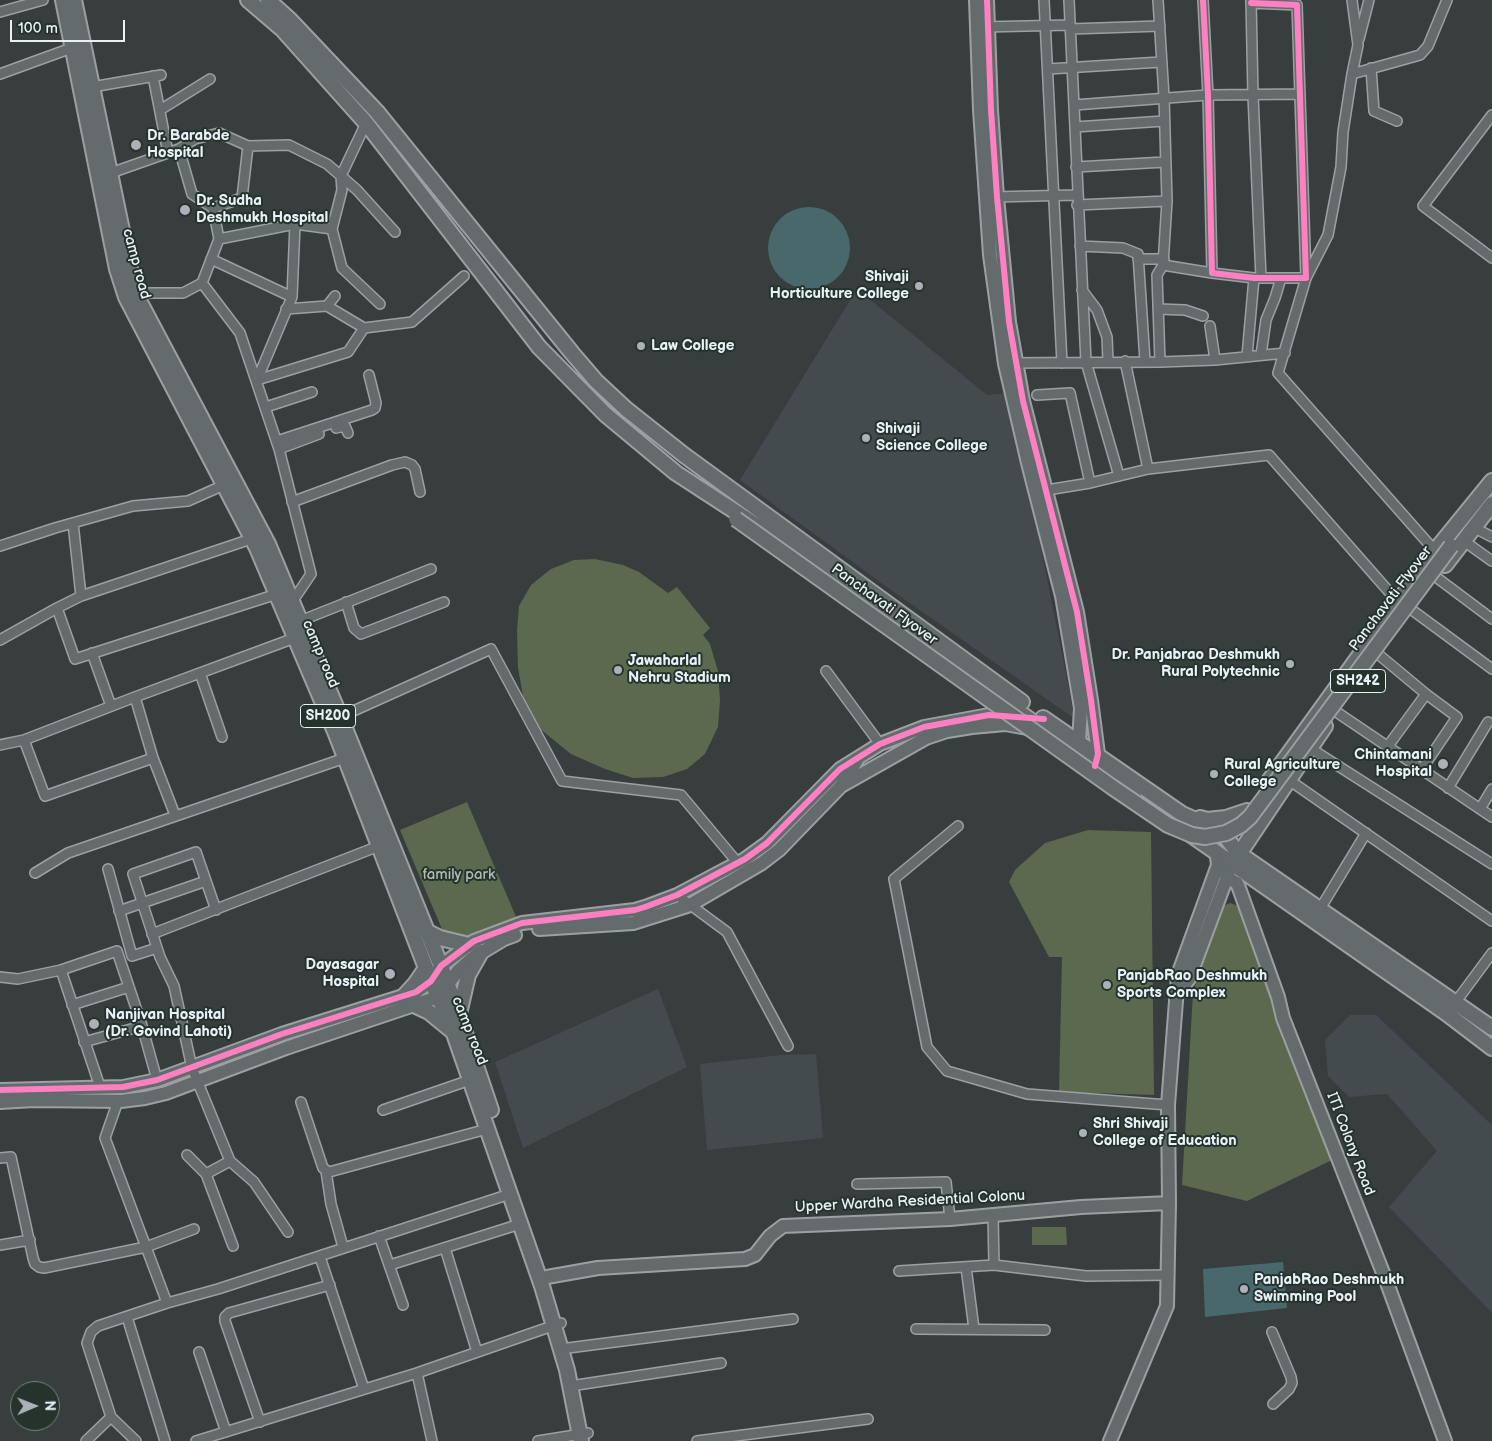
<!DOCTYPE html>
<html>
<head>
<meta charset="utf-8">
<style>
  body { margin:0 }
  #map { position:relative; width:1492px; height:1441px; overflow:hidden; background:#383e3e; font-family:"Balsamiq Sans",sans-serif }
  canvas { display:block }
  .north { position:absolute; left:10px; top:1381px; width:50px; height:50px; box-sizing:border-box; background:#26332d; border:1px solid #747f7e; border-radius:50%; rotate:89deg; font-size:14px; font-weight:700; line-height:20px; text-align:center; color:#e8f1f8 }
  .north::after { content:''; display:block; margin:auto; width:18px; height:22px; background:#aab2b7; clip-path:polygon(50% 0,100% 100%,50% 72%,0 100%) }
  .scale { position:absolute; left:10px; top:20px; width:115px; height:22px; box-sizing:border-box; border:2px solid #e8f1f8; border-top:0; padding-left:6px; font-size:15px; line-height:18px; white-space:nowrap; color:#e8f1f8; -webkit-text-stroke:4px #26332d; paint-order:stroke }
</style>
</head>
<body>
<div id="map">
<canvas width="1492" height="1441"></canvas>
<div class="north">N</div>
<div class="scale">100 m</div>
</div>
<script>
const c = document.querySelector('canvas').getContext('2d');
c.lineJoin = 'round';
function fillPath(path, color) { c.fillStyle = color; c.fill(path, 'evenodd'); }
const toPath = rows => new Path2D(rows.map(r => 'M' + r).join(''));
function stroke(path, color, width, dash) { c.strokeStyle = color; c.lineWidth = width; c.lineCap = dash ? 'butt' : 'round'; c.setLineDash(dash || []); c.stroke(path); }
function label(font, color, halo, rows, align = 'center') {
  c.font = font + ' "Balsamiq Sans",sans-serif'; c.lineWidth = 4; c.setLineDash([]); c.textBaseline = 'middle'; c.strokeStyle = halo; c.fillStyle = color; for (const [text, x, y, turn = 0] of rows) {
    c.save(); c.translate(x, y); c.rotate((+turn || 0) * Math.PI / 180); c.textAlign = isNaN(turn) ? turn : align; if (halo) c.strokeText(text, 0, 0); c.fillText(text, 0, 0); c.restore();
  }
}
fillPath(toPath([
  [857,289,987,395,1010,393,1075,719,887,587,740,480],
  [658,989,687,1067,523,1148,495,1062],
  [1350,1015,1376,1015,1492,1125,1492,1313,1389,1207,1437,1151,1387,1094,1349,1097,1328,1076,1325,1040],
  [816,1054,823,1138,707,1150,700,1064,781,1055]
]), '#434b4e');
fillPath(toPath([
  [595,559,623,565,639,572,668,593,677,587,710,628,703,635,710,644,718,671,720,700,718,727,705,754,687,769,663,777,633,778,605,769,571,754,540,729,523,696,518,668,517,630,519,606,531,585,551,569,574,560],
  [467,802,517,919,450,948,400,830],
  [1088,830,1151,832,1154,1095,1059,1092,1062,957,1049,957,1009,882,1015,870,1045,843],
  [1230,903,1238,906,1332,1160,1247,1201,1182,1185,1193,993,1221,907],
  [1032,1227,1066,1227,1067,1245,1032,1245]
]), '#5b694f');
fillPath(toPath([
  '768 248a41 41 0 1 1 82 0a41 41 0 1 1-82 0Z',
  [1283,1262,1287,1308,1205,1317,1203,1269]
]), '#48686c');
const street = toPath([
  [1044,0,1062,363],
  [1069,0,1086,362,1119,476],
  [1158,0,1164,97,1167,201,1163,265,1157,275,1160,362],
  [1203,0,1208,95,1212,273,1254,278,1306,278,1297,5,1251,3],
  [1251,0,1253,95,1261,278],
  [1352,0,1358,45,1352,74,1343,132,1341,167,1328,235,1306,278,1278,373,1435,551],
  [0,12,43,0],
  [983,27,1070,25],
  [1070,29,1160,26],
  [1359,39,1369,0],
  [1371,68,1374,111,1397,121],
  [1048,69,1161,62],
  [0,74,77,46],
  [1352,74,1420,55,1428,46,1447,0],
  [153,76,168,153],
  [92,87,161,75],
  [1074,105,1208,95,1300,94],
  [160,110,210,79],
  [1492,115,1423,206,1492,258],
  [366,123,341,176,357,190,395,232],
  [1075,127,1164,121],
  [179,149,192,194,213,208,242,198,248,146],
  [1076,167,1165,162],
  [105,175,179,149,195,139,219,133,248,146,289,145,327,164,341,176,342,190,332,229,342,268,380,304],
  [992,197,1077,195],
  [1077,205,1167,201],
  [219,239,295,224,332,229],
  [1080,246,1123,248,1138,254,1145,361],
  [211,259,292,297],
  [1138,259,1164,259],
  [1163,265,1212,273],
  [202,283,240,333,279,449,311,574,292,602],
  [1082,290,1097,310,1107,337,1108,361],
  [135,293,183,293,202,283,219,239,213,208],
  [327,306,335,296],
  [286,309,327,306,364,328,412,322,464,276],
  [1158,309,1185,310,1203,316],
  [1210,326,1215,360],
  [1261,355,1266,320,1275,298,1281,278],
  [1247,356,1254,278],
  [1125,361,1148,469],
  [1013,363,1160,362,1215,360,1285,353],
  [257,380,292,297,295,224],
  [257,380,348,352,364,328],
  [1037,395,1070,393,1090,483],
  [266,407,312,392],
  [336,428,345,426,348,433],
  [277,441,372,410,375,408,376,403,369,375],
  [279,449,319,434],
  [1047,490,1090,483,1148,469,1269,455,1398,602],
  [292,502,392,465,405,462,412,465,415,469,420,492],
  [73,523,81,596],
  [1473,527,1492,537],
  [1464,541,1492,561],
  [0,546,55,528,133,506,188,501,224,485],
  [1436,577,1492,619],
  [346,602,354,628,361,634,444,602],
  [57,608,75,659,277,594],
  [1412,610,1492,669],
  [300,621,431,569],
  [0,640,57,608,81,596,257,537],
  [92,653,111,706],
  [1378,654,1426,694,1457,717,1422,769],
  [826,671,880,744],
  [200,673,222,737],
  [135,697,153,758,175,815],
  [1335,711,1492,817],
  [340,717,491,649,562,781,681,795,737,862],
  [24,740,45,796,153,758],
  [0,745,24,740,135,697,300,636],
  [1388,746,1426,694],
  [1310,748,1492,864],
  [1289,780,1492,921],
  [1448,788,1488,722],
  [1480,809,1492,789],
  [958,826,894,879,927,1047,947,1071,1027,1094,1168,1105],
  [108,869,132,956,157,948],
  [35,873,68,853,345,758],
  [677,895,727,932,788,1046],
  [1320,909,1366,833],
  [216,910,196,852,133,874,160,957,174,986,192,1068,230,1161,254,1182,288,1232],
  [119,911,206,881],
  [152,934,379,846],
  [61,970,100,1087],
  [0,977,18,979,61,970,117,951,142,1026,157,1080],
  [1455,1003,1492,953],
  [72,1005,129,987],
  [84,1042,142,1026],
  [118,1101,105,1138,167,1303],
  [301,1102,323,1168,329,1172,487,1129],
  [383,1110,470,1080],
  [187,1155,206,1174,233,1246],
  [0,1158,11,1157,33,1258,35,1264,39,1267,44,1268,146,1247,194,1229],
  [326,1171,331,1204,343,1247],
  [206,1174,230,1161],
  [857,1184,946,1182,950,1219],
  [993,1215,994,1265],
  [379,1236,403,1305],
  [0,1245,30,1240],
  [445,1248,477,1352],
  [320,1257,364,1389],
  [390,1265,520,1224],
  [966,1267,974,1329],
  [899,1271,994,1265,1086,1276,1169,1275],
  [127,1317,165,1441],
  [916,1329,1045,1330],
  [1272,1332,1291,1377,1292,1383,1289,1389,1273,1404],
  [568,1348,793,1319],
  [199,1352,226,1432],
  [417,1373,432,1441],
  [577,1385,721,1363],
  [260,1422,225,1321,225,1317,229,1313,330,1285],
  [86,1441,111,1417],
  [136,1441,111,1417,87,1343,91,1332,98,1326,167,1303,218,1289,510,1194],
  [196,1441,417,1373,561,1323],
  [538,1441,588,1433],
  [697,1441,868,1419]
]);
const secondary = toPath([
  [976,0,980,110,990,255,1005,364,1028,463,1062,596,1081,708,1079,742,1076,750],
  [987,0,991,110,997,197,1009,322,1023,401,1077,612,1091,700,1098,754,1096,762],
  [841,786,926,738,947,731,972,727,1005,724,1027,728],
  [1218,865,1231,880,1237,883,1239,888,1278,997,1283,1018,1387,1283,1445,1441],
  [539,929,633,923,690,905,762,863,779,850,841,786,857,760],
  [1176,994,1189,979,1230,869],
  [0,1090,123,1087,157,1080,282,1034,416,992,431,981,441,966,474,941,522,923,635,910,645,907,677,895,745,859,767,843,840,769,880,744,924,727,989,715,1016,716],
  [0,1102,34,1100,121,1101,145,1098,166,1093,286,1048,438,997,458,971,471,959,504,939,515,935],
  [547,1277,598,1268,745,1259,755,1255,770,1236,783,1226,950,1219,1081,1207,1169,1203],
  [1110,1441,1167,1306,1169,1203,1168,1105,1178,975,1218,865,1217,857]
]);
const primary = toPath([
  [63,0,117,269,126,297,257,548,336,734,431,981,451,1025,542,1286,567,1370,581,1441],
  [74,0,135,293,268,544,346,731,441,966,461,1021,491,1110],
  [248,0,283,30,366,123,539,347,605,414,676,473,762,529,1134,794],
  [268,0,290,20,377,112,572,353,596,381,626,409,684,455,1022,702],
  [1445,565,1492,504],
  [1043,718,1182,814,1222,832,1238,853,1492,1028],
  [1269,781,1435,551,1492,481],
  [1200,818,1207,820,1226,818,1247,811],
  [1190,834,1446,1013,1492,1048],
  [1235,860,1325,726],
  [426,931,440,938,469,945],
  [404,996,415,984,426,968],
  [414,1005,429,1012,451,1030],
  [459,1014,468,975,481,952]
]);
stroke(street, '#9ca0a2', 12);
stroke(secondary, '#9ca0a2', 16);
stroke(primary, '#9ca0a2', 18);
stroke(street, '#646b6c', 9);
stroke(secondary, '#646b6c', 12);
stroke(primary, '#646b6c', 14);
const primaryBridge = toPath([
  [736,519,1112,787,1168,825,1192,835,1205,837,1226,833,1241,825,1250,817,1451,546]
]);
stroke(primaryBridge, '#9ca0a2', 18, []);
stroke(primaryBridge, '#646b6c', 14);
stroke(toPath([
  [987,0,991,110,997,197,1009,322,1023,401,1077,612,1091,700,1098,754,1095,766],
  [1203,0,1208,95,1212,273,1254,278,1306,278,1297,5,1251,3],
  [0,1090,123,1087,157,1080,282,1034,416,992,431,981,441,966,474,941,522,923,635,910,645,907,677,895,745,859,767,843,840,769,880,744,924,727,989,715,1044,719]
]), '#ff80c0', 6);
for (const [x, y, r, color] of [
  [136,145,6,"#aab2b7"],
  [185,210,6,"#aab2b7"],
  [919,286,5,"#aab2b7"],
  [641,346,5,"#aab2b7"],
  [866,438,5,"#aab2b7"],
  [1290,664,5,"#aab2b7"],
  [618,670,5,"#aab2b7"],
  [1443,764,6,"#aab2b7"],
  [1214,774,5,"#aab2b7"],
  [390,974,6,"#aab2b7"],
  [1107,985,5,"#aab2b7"],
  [94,1024,6,"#aab2b7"],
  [1083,1133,5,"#aab2b7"],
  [1244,1289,5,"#aab2b7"]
]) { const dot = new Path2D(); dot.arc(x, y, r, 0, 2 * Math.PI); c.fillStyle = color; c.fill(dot); stroke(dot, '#26332d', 2); }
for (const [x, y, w] of [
  [1358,681,55],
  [328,716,55]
]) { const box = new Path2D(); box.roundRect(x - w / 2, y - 11.5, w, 23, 4); c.fillStyle = '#26332d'; c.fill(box); stroke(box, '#e8f1f8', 1); }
label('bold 14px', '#e8f1f8', null, [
  ["SH242",1358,681],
  ["SH200",328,716]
]);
label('bold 15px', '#e8f1f8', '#26332d', [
  ["Dr. Barabde",147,136],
  ["Hospital",147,153],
  ["Dr. Sudha",196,201],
  ["Deshmukh Hospital",196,218],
  ["Shivaji",909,277,"right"],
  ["Horticulture College",909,294,"right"],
  ["Law College",651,346],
  ["Shivaji",876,429],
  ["Science College",876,446],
  ["Dr. Panjabrao Deshmukh",1280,655,"right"],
  ["Rural Polytechnic",1280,672,"right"],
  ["Jawaharlal",628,661],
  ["Nehru Stadium",628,678],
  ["Chintamani",1432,755,"right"],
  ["Hospital",1432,772,"right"],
  ["Rural Agriculture",1224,765],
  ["College",1224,782],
  ["Dayasagar",379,965,"right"],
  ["Hospital",379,982,"right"],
  ["PanjabRao Deshmukh",1117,976],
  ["Sports Complex",1117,993],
  ["Nanjivan Hospital",105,1015],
  ["(Dr. Govind Lahoti)",105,1032],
  ["Shri Shivaji",1093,1124],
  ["College of Education",1093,1141],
  ["PanjabRao Deshmukh",1254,1280],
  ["Swimming Pool",1254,1297]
], 'left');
label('15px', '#e8f1f8', '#26332d', [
  ["camp road",136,264,75],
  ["Panchavati Flyover",1391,599,-53],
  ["Panchavati Flyover",884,605,36],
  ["camp road",320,654,67],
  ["camp road",469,1031,68],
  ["ITI Colony Road",1350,1144,69],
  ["Upper Wardha Residential Colonu",910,1202,-3]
]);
label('15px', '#b2bdb6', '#26332d', [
  ["family park",459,875]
]);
</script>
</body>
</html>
